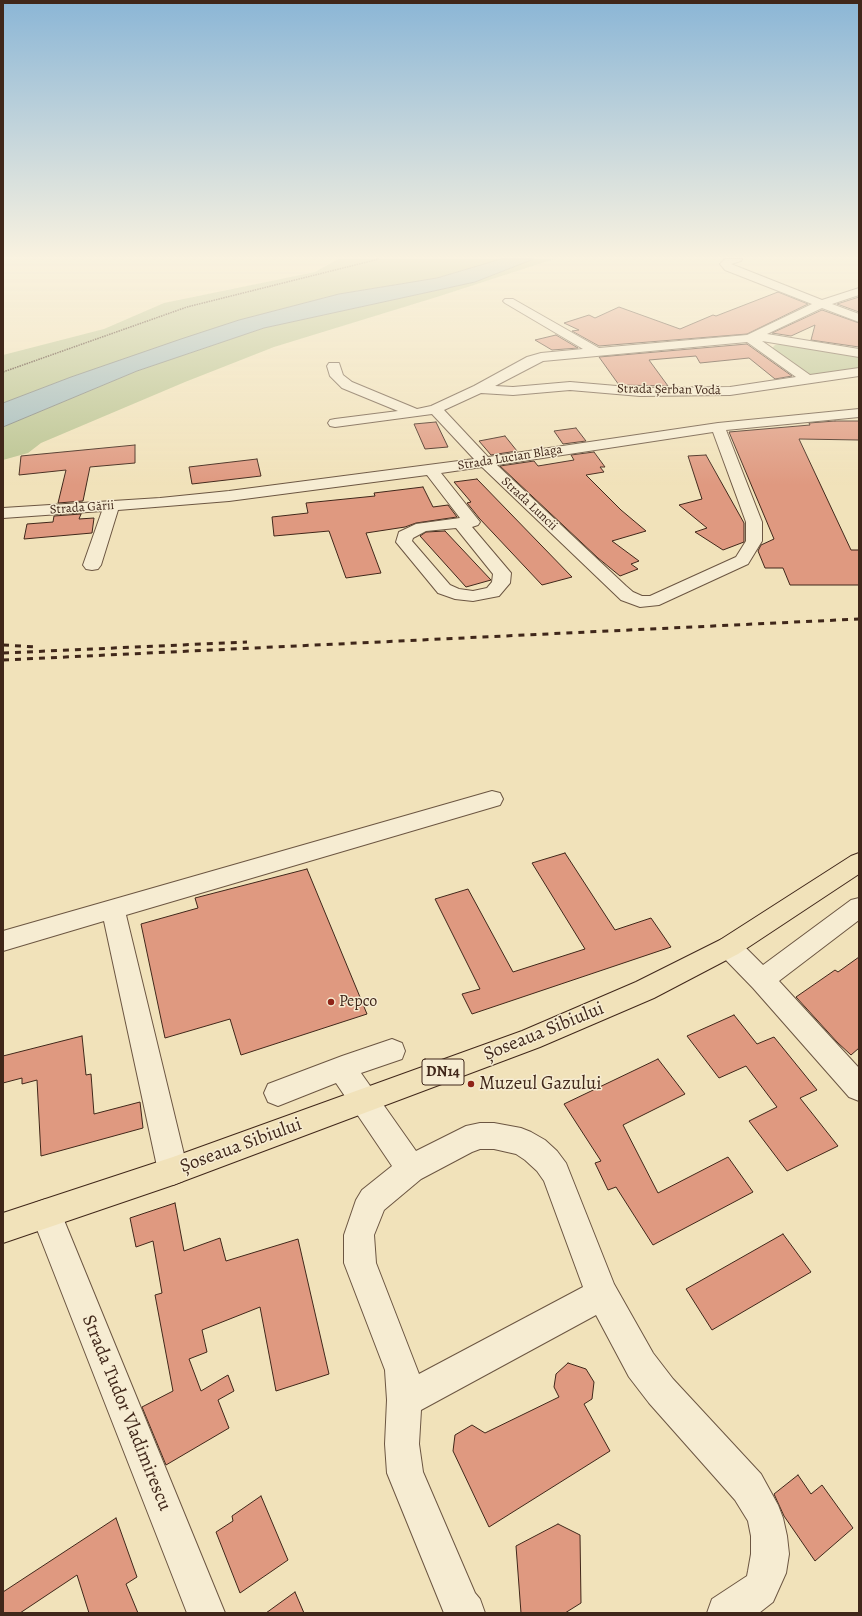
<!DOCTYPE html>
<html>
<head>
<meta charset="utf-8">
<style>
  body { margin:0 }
  #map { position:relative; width:862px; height:1616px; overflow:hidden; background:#f1e2ba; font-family:Alegreya,serif }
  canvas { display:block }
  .frame { position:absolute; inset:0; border:4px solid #40271a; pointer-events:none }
</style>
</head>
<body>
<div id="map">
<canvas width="862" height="1616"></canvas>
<div class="frame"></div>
</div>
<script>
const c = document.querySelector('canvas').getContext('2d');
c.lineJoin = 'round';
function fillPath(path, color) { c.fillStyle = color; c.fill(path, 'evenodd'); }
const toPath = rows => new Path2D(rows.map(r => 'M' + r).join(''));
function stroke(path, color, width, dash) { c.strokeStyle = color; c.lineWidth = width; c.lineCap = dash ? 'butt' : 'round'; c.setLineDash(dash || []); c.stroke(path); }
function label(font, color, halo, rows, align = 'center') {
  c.font = font + ' Alegreya,serif'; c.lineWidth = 3; c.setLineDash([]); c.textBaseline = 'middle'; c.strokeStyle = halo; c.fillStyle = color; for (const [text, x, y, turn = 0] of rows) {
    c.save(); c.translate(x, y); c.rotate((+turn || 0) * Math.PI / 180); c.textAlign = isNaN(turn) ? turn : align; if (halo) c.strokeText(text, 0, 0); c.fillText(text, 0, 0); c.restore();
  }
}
fillPath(toPath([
  [338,259,501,259,437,278,339,294,239,320,71,377,3,403,3,355,104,329,164,303,315,272],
  [534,259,554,259,440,296,274,347,185,382,41,443,28,453,3,460,3,427,137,371,264,328,475,282],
  [789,343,859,353,859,372,819,376,808,374,772,348,775,345]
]), '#b9c390');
const water = toPath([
  [501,259,534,259,475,282,264,328,137,371,3,427,3,403,71,377,181,339,239,320,339,294,437,278,501,259]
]);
fillPath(water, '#a1babc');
stroke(water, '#7a7f7b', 1);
const building = toPath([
  [778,292,808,304,747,334,599,346,572,331,579,330,564,323,589,315,595,318,619,307,680,329,713,315,716,316,778,292],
  [859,297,859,312,837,304,859,297],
  [822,310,859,323,859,347,811,340,815,325,791,336,772,333,822,310],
  [556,335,578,348,552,350,535,340,556,335],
  [747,344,792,376,775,379,749,358,700,363,696,356,649,360,668,386,619,385,599,357,747,344],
  [835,421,859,421,859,440,799,439,851,550,859,550,859,585,790,585,783,568,765,568,758,551,761,545,774,539,729,432,810,425,809,423,835,421],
  [436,422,448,447,425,449,414,424,436,422],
  [576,428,586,441,563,444,554,431,576,428],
  [505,436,517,451,491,455,479,441,505,436],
  [135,445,135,463,90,467,83,501,58,503,66,470,19,475,21,456,135,445],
  [594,452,605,467,600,467,604,472,586,475,621,510,646,531,612,541,639,561,631,564,638,569,620,576,598,558,500,466,534,461,538,466,574,460,571,455,594,452],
  [706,455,744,523,744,542,723,550,695,532,707,528,679,505,702,499,688,456,706,455],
  [257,459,261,476,192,484,189,467,257,459],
  [477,479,572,577,542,585,479,518,467,503,471,502,454,482,477,479],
  [423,487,433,507,448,505,457,517,416,523,405,527,366,533,381,573,346,578,329,531,274,536,272,517,308,513,306,503,375,496,374,493,423,487],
  [81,514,79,519,94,518,92,533,24,539,27,524,53,522,54,516,81,514],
  [445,531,491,580,466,587,420,536,426,532,445,531],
  [565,853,615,930,651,918,671,947,472,1014,462,994,480,989,435,899,468,889,513,972,585,949,532,863,565,853],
  [307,869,367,1014,241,1055,230,1019,165,1038,141,924,198,908,195,898,307,869],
  [859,957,859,1048,851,1055,837,1042,796,997,835,970,838,972,859,957],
  [734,1015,757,1044,774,1037,817,1090,800,1098,838,1146,787,1171,749,1121,777,1107,746,1066,719,1078,687,1036,734,1015],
  [82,1036,86,1075,91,1074,94,1114,140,1102,143,1128,41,1156,37,1080,22,1084,22,1078,3,1083,3,1056,82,1036],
  [658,1059,685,1094,623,1125,658,1193,728,1157,753,1192,653,1245,616,1187,608,1190,595,1163,601,1161,564,1104,658,1059],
  [175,1203,184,1251,220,1238,226,1261,298,1239,329,1374,276,1391,260,1307,202,1330,207,1352,189,1359,201,1391,228,1375,234,1391,218,1400,229,1428,166,1465,142,1407,173,1391,155,1295,162,1293,153,1241,136,1247,130,1218,175,1203],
  [783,1234,811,1272,712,1330,686,1289,783,1234],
  [568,1363,586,1369,594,1382,592,1399,584,1404,610,1451,489,1527,453,1451,455,1435,472,1425,485,1433,559,1397,554,1387,556,1374,568,1363],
  [798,1475,811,1494,822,1485,853,1528,815,1561,784,1516,774,1494,798,1475],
  [261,1496,288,1560,240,1593,216,1532,233,1521,232,1516,261,1496],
  [116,1518,137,1577,126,1584,138,1613,89,1613,77,1575,20,1613,3,1613,3,1592,116,1518],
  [558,1524,580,1535,581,1603,565,1613,521,1613,516,1546,558,1524],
  [295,1592,304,1613,266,1613,295,1592]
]);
fillPath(building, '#df9980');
stroke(building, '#40271a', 1);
const minor = toPath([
  [725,259,742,259,741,261,731,264,822,300,859,288,859,295,832,304,859,314,859,322,822,308,767,334,859,349,859,357,762,341,810,375,859,368,859,376,730,395,640,396,570,390,513,395,481,393,444,410,488,457,718,423,859,409,859,417,726,430,762,522,762,541,748,564,659,605,640,607,621,600,482,467,441,473,480,522,478,525,472,527,511,573,510,583,499,596,473,601,455,599,438,593,396,542,399,532,416,524,460,518,427,475,229,501,118,510,101,565,98,569,92,570,86,569,83,565,102,511,3,518,3,508,160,498,229,491,474,459,432,414,335,427,330,426,328,423,330,420,335,419,398,411,342,388,330,376,327,366,329,363,339,363,343,375,352,382,417,409,431,406,474,386,527,357,541,353,583,349,505,303,503,301,505,299,513,299,599,348,747,335,812,304,725,270,720,264,725,259],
  [747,342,796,377,730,387,640,388,570,382,513,387,495,386,543,361,747,342],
  [713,432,746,522,746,541,736,557,650,596,642,596,633,592,626,586,497,465,713,432],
  [456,528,493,574,492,582,487,588,473,591,459,589,450,585,412,541,413,538,426,531,456,528],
  [492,791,500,793,503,799,500,805,126,915,188,1171,183,1181,173,1185,163,1181,158,1171,104,921,3,951,3,931,492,791],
  [859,898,859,920,779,981,859,1068,859,1101,849,1097,753,988,720,954,717,947,720,940,729,937,738,940,763,965,851,900,859,898],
  [392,1039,402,1043,405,1051,402,1059,361,1073,416,1151,466,1126,480,1123,494,1123,521,1128,531,1132,545,1140,557,1151,566,1163,614,1284,653,1353,673,1379,761,1474,778,1505,783,1518,787,1536,789,1554,786,1573,773,1602,759,1613,707,1613,712,1599,747,1576,748,1571,751,1554,751,1536,748,1521,735,1500,649,1403,629,1377,596,1315,421,1410,419,1444,423,1472,475,1593,480,1599,485,1613,444,1613,387,1473,385,1444,387,1400,385,1370,344,1263,344,1235,356,1200,362,1190,392,1166,336,1083,278,1106,268,1102,264,1093,268,1084,342,1056,392,1039],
  [480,1149,494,1149,516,1154,525,1160,537,1171,544,1181,583,1287,419,1374,376,1263,374,1235,384,1210,421,1179,472,1152,480,1149],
  [46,1199,57,1203,225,1613,187,1613,31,1214,35,1203,46,1199]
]);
const major = toPath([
  [859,853,859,874,738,954,654,998,540,1047,173,1185,3,1243,3,1213,173,1157,522,1031,636,982,720,940,851,856,859,853]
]);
stroke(minor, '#6c5642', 2);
stroke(major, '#40271a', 2);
stroke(toPath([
  [3,372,187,307,379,259]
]), '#40271a', 1.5, [1.5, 1]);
fillPath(minor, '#f6ecd2');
fillPath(major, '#f1e2ba');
stroke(toPath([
  [3,645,36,647],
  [3,653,247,642],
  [3,660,859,619]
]), '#40271a', 3, [6, 6]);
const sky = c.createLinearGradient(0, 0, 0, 485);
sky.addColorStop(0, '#8bb6d6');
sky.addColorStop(0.53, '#f9f2e0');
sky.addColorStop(1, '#f9f2e000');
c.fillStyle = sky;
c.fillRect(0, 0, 862, 485);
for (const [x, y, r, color] of [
  [331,1002,4,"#8f2418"],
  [471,1084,4,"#8f2418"]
]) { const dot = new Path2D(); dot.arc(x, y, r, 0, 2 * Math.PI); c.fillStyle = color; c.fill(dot); stroke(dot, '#f6ecd2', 1.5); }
label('13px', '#40271a', '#f6ecd2', [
  ["Strada Șerban Vodă",669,390,1],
  ["Strada Lucian Blaga",510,458,-9],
  ["Strada Luncii",529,504,43],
  ["Strada Gării",82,508,-4]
]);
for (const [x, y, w] of [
  [443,1072,42]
]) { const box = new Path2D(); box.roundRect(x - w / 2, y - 13, w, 26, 3); c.fillStyle = '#f6ecd2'; c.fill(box); stroke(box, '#40271a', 1); }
label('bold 15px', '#40271a', null, [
  ["DN14",443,1072]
]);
label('16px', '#40271a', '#f6ecd2', [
  ["Pepco",339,1002]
], 'left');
label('19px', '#40271a', '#f6ecd2', [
  ["Șoseaua Sibiului",544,1032,-22],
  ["Șoseaua Sibiului",241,1146,-20],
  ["Strada Tudor Vladimirescu",126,1413,68]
]);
label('19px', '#40271a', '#f6ecd2', [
  ["Muzeul Gazului",479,1084]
], 'left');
</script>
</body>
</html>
